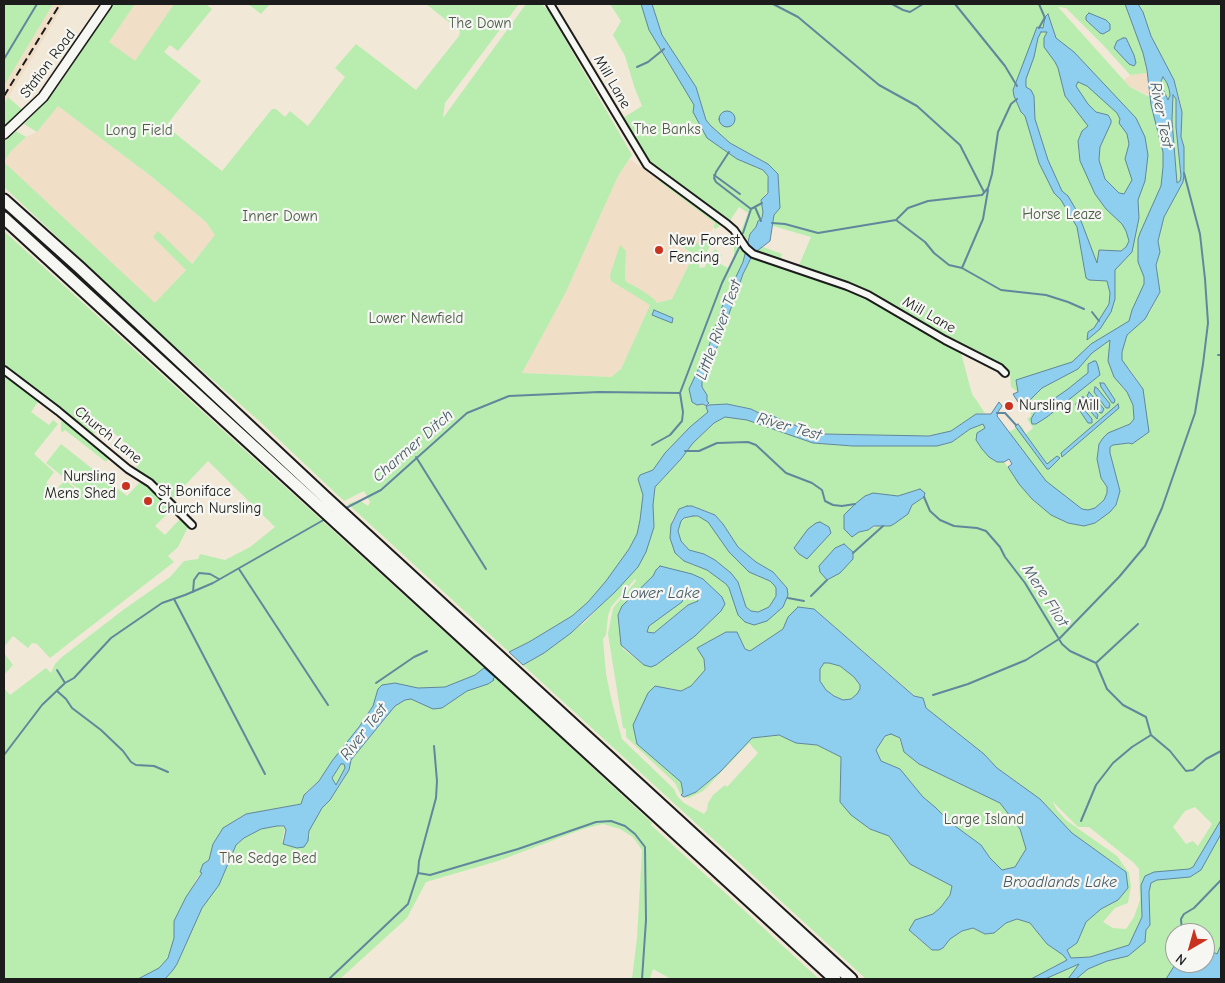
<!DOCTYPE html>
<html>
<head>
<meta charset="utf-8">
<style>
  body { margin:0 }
  #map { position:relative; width:1225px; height:983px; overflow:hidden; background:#f2e8d8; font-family:"Comic Neue",sans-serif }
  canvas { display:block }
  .frame { position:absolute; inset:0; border:5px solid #1c1c1c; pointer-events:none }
  .north { position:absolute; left:1165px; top:923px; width:50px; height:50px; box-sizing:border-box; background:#f6f6f2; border:1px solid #9f9f9c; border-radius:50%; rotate:218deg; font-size:14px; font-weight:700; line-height:20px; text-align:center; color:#1c1c1c }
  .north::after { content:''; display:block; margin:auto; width:18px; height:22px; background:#c8321e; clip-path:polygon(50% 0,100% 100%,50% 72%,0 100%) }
</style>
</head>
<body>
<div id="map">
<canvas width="1225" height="983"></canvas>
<div class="frame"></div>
<div class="north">N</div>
</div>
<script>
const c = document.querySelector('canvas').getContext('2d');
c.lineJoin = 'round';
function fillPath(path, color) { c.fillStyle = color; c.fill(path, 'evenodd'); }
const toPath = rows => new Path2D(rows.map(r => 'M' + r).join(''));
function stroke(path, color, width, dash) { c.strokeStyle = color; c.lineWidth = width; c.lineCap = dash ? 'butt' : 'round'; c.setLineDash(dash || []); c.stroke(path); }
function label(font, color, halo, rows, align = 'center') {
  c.font = font + ' "Comic Neue",sans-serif'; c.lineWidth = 4.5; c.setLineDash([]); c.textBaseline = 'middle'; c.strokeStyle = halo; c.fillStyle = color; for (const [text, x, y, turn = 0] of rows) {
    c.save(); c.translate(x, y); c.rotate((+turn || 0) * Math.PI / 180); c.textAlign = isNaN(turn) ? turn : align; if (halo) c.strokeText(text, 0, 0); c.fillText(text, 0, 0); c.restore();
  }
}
fillPath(toPath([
  [53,4,64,4,4,105,4,86],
  [135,4,174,4,135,62,109,42],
  [1147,73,1149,95,1130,87,1124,80,1130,75],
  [58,106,152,177,206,222,216,236,155,304,4,162,11,151,26,137,37,132],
  [630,159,716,223,702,247,683,235,677,244,694,254,672,299,657,303,638,288,625,281,626,252,613,268,610,275,650,305,621,369,611,377,522,373,565,294,618,176]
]), '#f0dec6');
fillPath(toPath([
  [4,4,53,4,4,86],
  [110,4,135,4,109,42,135,61,174,4,206,4,212,9,178,51,170,45,164,52,201,81,166,126,222,171,272,109,276,109,285,117,290,111,308,126,345,77,335,68,356,44,416,90,459,36,460,31,426,4,519,4,445,103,443,118,526,4,541,4,548,10,632,155,618,176,565,294,522,373,611,377,621,369,650,305,611,281,610,275,620,245,626,251,625,281,638,288,654,299,657,303,672,299,694,254,677,244,682,235,702,246,706,241,710,243,710,246,705,256,698,262,700,268,705,267,707,260,715,249,722,255,717,262,728,268,734,255,734,246,740,241,749,253,703,367,700,405,704,405,709,412,690,427,664,455,653,470,640,475,638,478,643,495,640,520,637,534,629,549,606,581,588,602,572,616,529,642,509,652,348,504,359,500,368,506,370,502,364,491,344,501,258,420,152,326,4,187,4,142,16,131,26,137,11,151,4,162,155,303,186,270,153,237,158,231,192,264,215,235,206,222,152,177,58,106,37,132,24,124,57,88,110,8,108,6],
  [248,4,270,4,261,14],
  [610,4,644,4,686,80,700,123,755,167,766,172,769,189,761,201,764,212,762,218,758,221,756,227,750,234,748,241,741,231,748,213,739,207,729,222,659,172,637,146,623,118,642,106,635,89,625,56,613,35,621,21],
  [652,4,1125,4,1143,53,1147,73,1130,75,1104,46,1066,8,1058,7,1130,87,1152,98,1164,136,1166,190,1151,220,1149,314,1160,292,1156,265,1160,252,1158,241,1164,217,1183,182,1184,147,1181,137,1182,112,1180,101,1174,80,1151,36,1143,12,1138,4,1221,4,1221,979,866,979,523,665,544,653,584,623,638,567,654,527,653,505,655,487,681,459,693,443,714,423,725,417,747,420,813,443,853,446,937,446,952,442,970,429,984,424,986,428,976,440,989,457,997,462,1004,462,1032,499,1051,515,1068,523,1084,526,1095,523,1116,505,1120,491,1110,453,1110,447,1113,445,1129,443,1144,408,1143,389,1129,368,1119,384,1127,392,1133,405,1134,419,1130,424,1118,429,1099,444,1098,450,1097,459,1101,478,1107,487,1107,493,1104,500,1089,514,1062,508,1009,432,1021,425,1026,434,1033,428,1027,419,1031,416,1029,401,1011,387,1010,371,980,355,980,352,967,347,870,292,850,283,799,265,811,237,773,226,774,215,780,207,778,174,768,164,730,143,711,126,706,120,696,87,662,35],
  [920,489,924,497,912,505,908,514,868,530,859,532,844,516,855,504,887,496,898,496],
  [692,506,715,515,723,524,738,547,756,562,773,572,787,588,754,625,738,615,729,588,726,584,707,570,690,564,679,557,675,553,670,538,672,520,679,509],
  [656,570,703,579,722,597,721,611,695,636,656,665,644,665,623,649,618,615,622,606,653,576],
  [635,579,636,581,613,608,608,634,623,728,626,729,626,737,675,783,681,795,683,793,681,782,637,744,668,688,681,691,691,686,705,670,704,659,698,648,726,632,737,632,745,649,750,651,783,629,788,617,814,609,915,696,923,698,926,708,984,754,997,768,1040,799,1072,833,1125,871,1128,888,1118,900,1101,909,1086,922,1077,943,1067,950,1047,944,1030,923,1017,919,1006,923,994,933,985,934,973,928,962,931,950,939,943,948,932,950,915,936,915,920,933,914,941,907,950,895,952,886,910,864,889,836,869,829,840,802,841,757,817,745,797,743,779,735,752,738,720,772,697,792,684,797,689,798,703,791,749,743,758,753,727,787,725,785,713,795,708,803,707,810,704,814,684,803,677,796,674,789,622,739,612,702,606,674,603,639,606,635,608,616,611,607],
  [1052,801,1078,827,1089,827,1134,863,1139,869,1140,900,1134,917,1126,929,1113,928,1103,922,1115,908,1128,903,1131,886,1129,873,1117,856,1066,820,1057,810],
  [1195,807,1212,824,1198,846,1193,841,1186,844,1173,827,1185,811],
  [1175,933,1205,933,1205,963,1175,963],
  [1162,76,1167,83,1169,89,1170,95,1168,100,1163,89,1161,81],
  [1173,95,1176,99,1176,127,1181,176,1180,181,1177,183,1172,120],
  [8,97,25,112,4,130,4,105],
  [660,180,669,184,720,222,719,227,715,229,713,227,715,223,659,181],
  [4,231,484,668,475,676,485,685,488,684,495,677,652,823,651,825,819,979,671,979,653,969,650,979,632,979,637,938,642,850,633,837,620,829,603,824,583,829,498,861,426,882,407,918,340,979,165,979,177,964,202,908,219,885,236,845,244,838,261,829,277,826,285,828,282,842,288,846,310,836,309,831,312,825,322,808,330,800,344,779,349,770,351,760,388,716,373,706,343,749,332,761,319,781,305,793,301,804,246,814,241,816,220,832,213,844,209,860,203,864,200,872,203,873,197,878,174,921,174,938,173,946,168,958,159,968,138,979,4,979,4,688,10,695,43,670,46,668,51,673,55,664,62,657,123,610,170,577,184,561,198,559,200,554,225,560,250,547,275,527,208,461,173,498,136,468,143,458,102,423,93,435,4,367],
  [763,247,782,254,780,260,755,252],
  [753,255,848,289,877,304,961,353,972,394,985,413,976,414,951,431,940,435,892,437,854,434,823,434,788,423,773,416,761,414,751,409,728,404,709,405,707,401,707,395,702,387,702,381,718,345,743,274],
  [4,376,38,402,31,412,49,425,53,420,58,424,34,454,54,472,46,483,56,490,65,480,76,489,77,488,46,463,61,444,127,496,142,480,159,495,171,510,155,526,165,535,180,519,188,527,178,547,168,556,174,562,50,658,37,644,32,643,28,648,13,636,4,647],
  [64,420,90,440,89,441,109,458,106,462,65,430,63,432,61,431,61,422],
  [693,516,698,516,708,522,729,552,749,572,770,581,774,585,776,588,776,596,769,607,758,612,751,611,746,607,740,588,731,573,715,560,704,554,689,550,681,541,678,531,681,521,684,519],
  [688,592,697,597,698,601,688,605,654,633,647,632,649,626,682,602,684,595],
  [4,653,13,665,4,675],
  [824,663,829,663,840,666,854,677,860,685,860,689,857,694,851,699,843,700,834,696,826,690,820,681,820,669],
  [891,733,899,738,904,752,919,764,1000,803,1020,829,1026,850,1015,867,1002,870,990,858,981,845,951,823,935,807,923,797,900,769,881,761,876,750,885,736],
  [342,764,344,764,345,768,336,785,332,778]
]), '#b8edaf');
const water = toPath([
  [641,4,652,4,662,35,696,87,706,120,711,126,730,143,768,164,778,174,780,208,774,215,770,241,753,254,743,274,718,345,702,381,702,387,707,395,707,401,709,403,706,406,703,404,697,405,692,402,689,389,708,349,723,304,743,262,750,234,756,227,758,221,762,218,763,212,761,200,768,193,768,176,763,170,737,159,707,138,693,112,694,105,649,30,641,4],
  [1125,4,1138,4,1143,12,1151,36,1174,80,1182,112,1181,137,1184,147,1184,175,1183,182,1164,217,1158,241,1160,252,1156,265,1160,292,1145,319,1127,335,1122,352,1122,360,1143,389,1149,432,1132,444,1129,443,1113,445,1110,447,1110,453,1120,491,1116,505,1110,512,1095,523,1084,526,1068,523,1051,515,1032,499,1019,484,1008,467,1012,464,1009,459,1004,462,997,462,989,457,982,449,976,440,977,433,985,428,983,424,970,429,952,442,937,446,853,446,813,443,747,420,725,417,714,423,693,443,681,459,655,487,653,505,654,527,646,552,638,567,615,592,571,633,544,653,523,665,509,652,529,642,572,616,588,602,606,581,629,549,637,534,640,520,643,495,638,479,640,475,653,470,665,453,690,427,708,412,706,407,709,405,727,404,751,409,761,414,773,416,788,423,823,434,929,436,951,431,976,414,991,414,999,402,1002,406,998,412,997,416,1046,481,1082,509,1088,510,1095,508,1104,500,1107,493,1107,487,1101,478,1097,459,1099,444,1103,438,1108,433,1130,424,1134,419,1133,405,1127,392,1114,377,1108,361,1110,340,1092,353,1078,369,1042,388,1029,401,1023,405,1018,402,1013,394,1018,392,1016,380,1072,362,1091,344,1129,321,1132,310,1144,284,1144,277,1138,262,1138,239,1140,233,1161,186,1163,167,1163,152,1151,105,1147,70,1143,53,1125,4],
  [1163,77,1167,83,1169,89,1170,95,1168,100,1163,89,1161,81,1163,77],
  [1173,95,1176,99,1176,127,1181,176,1180,181,1177,183,1172,120,1173,95],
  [1089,13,1106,20,1110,24,1110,30,1103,34,1100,33,1086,20,1086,16,1089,13],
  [1048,14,1056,38,1074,52,1136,118,1145,137,1148,155,1145,181,1138,200,1139,218,1132,252,1115,270,1115,299,1111,312,1100,329,1087,340,1088,332,1094,328,1109,304,1110,293,1107,281,1089,280,1086,278,1077,227,1061,200,1054,193,1039,163,1025,116,1021,112,1014,96,1013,90,1037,27,1043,28,1045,17,1048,14],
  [1041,32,1047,32,1044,38,1044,47,1055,62,1058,68,1065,96,1088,126,1082,131,1078,141,1080,161,1095,194,1106,209,1122,224,1126,231,1129,241,1126,247,1121,251,1099,250,1097,263,1078,213,1068,196,1062,191,1048,160,1035,119,1034,96,1031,90,1026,87,1026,79,1034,57,1038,38,1041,32],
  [1078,82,1087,86,1117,113,1120,119,1119,123,1127,134,1129,144,1125,159,1132,180,1124,194,1119,193,1105,179,1099,160,1100,147,1111,123,1111,120,1108,115,1096,112,1088,104,1076,86,1078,82],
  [1123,38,1126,38,1134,55,1136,63,1134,66,1129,64,1114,48,1117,41,1123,38],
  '719 119a8 8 0 1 1 16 0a8 8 0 1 1-16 0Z',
  [654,310,673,318,672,323,652,315,654,310],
  [1094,361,1096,361,1098,366,1100,375,1047,417,1036,424,1032,424,1031,419,1035,412,1068,389,1084,376,1088,373,1088,364,1094,361],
  [1100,383,1104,383,1115,400,1114,403,1112,403,1101,387,1100,383],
  [1095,387,1097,388,1110,404,1109,408,1106,408,1094,392,1095,387],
  [1089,392,1104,409,1102,413,1100,413,1087,396,1089,392],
  [1082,397,1084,397,1098,415,1097,419,1081,400,1082,397],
  [1078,402,1092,419,1092,423,1088,423,1076,405,1076,403,1078,402],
  [1118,404,1119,408,1062,457,1061,453,1118,404],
  [1018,424,1047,464,1057,456,1060,458,1049,469,1047,469,1015,426,1018,424],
  [920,489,925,493,924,497,912,505,908,514,894,524,890,526,874,526,868,530,859,532,852,537,844,529,844,515,855,504,865,496,873,493,898,496,920,489],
  [687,506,692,506,715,515,723,524,738,547,756,562,773,572,787,588,788,595,783,607,767,621,754,625,745,622,738,615,729,588,726,584,707,570,684,561,675,553,670,538,671,525,679,509,687,506],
  [693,516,698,516,708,522,729,552,749,572,770,581,774,585,776,588,776,596,769,607,758,612,751,611,746,607,738,582,731,573,715,560,704,554,689,550,681,541,678,531,681,521,684,518,693,516],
  [820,522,829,527,831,533,807,559,799,554,794,548,808,529,816,523,820,522],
  [844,544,853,552,853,559,840,573,827,580,820,572,819,566,835,548,844,544],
  [660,566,692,574,703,579,722,597,725,604,721,611,695,636,656,665,651,667,644,665,621,645,618,615,622,606,653,576,656,570,660,566],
  [688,592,697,597,698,601,688,605,654,633,647,632,649,626,682,602,684,595,688,592],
  [798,607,814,609,914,696,923,698,926,708,984,754,997,768,1040,799,1072,833,1126,872,1128,888,1118,900,1101,909,1086,922,1077,943,1067,950,1071,958,1090,957,1129,945,1142,917,1141,885,1145,876,1154,872,1189,869,1193,867,1221,820,1221,834,1201,870,1190,877,1157,880,1151,883,1149,892,1150,925,1146,930,1145,942,1128,956,1107,961,1088,969,1076,979,1068,979,1079,964,1045,979,1031,979,1067,960,1063,955,1047,944,1030,923,1017,919,1006,923,994,933,985,934,973,928,962,931,950,939,943,948,939,950,932,950,909,930,915,920,933,914,941,907,950,895,952,886,910,864,889,836,870,829,851,815,840,802,841,757,817,745,796,743,779,735,752,738,720,772,696,792,684,797,681,795,683,793,681,782,637,744,633,725,648,693,655,686,681,691,691,686,705,670,704,659,697,648,726,632,737,632,745,649,750,651,783,629,788,617,798,607],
  [824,663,829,663,840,666,854,677,860,685,860,689,857,694,851,699,843,700,834,696,826,690,820,681,820,669,824,663],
  [891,734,900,738,904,752,919,764,1000,803,1020,829,1026,849,1015,867,1002,870,990,858,981,845,951,823,935,807,923,797,900,769,881,761,876,750,885,736,891,734],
  [484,668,495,677,493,679,494,680,488,684,467,691,442,708,433,709,411,699,405,700,395,706,351,760,349,770,330,800,322,808,309,831,308,841,304,847,297,848,283,844,286,830,284,826,277,826,261,829,244,838,236,845,219,885,202,908,177,964,173,970,165,979,138,979,159,968,168,958,174,938,174,921,186,897,202,873,200,872,203,864,209,860,213,844,223,828,246,814,301,804,304,795,319,781,332,761,359,727,373,706,378,689,382,685,395,683,418,688,445,687,475,675,484,668],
  [341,764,344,764,345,768,336,785,332,778,341,764],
  [1221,945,1221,979,1166,979,1176,963,1205,963,1205,948,1217,954,1221,945]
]);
fillPath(water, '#8eceef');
stroke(water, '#60879b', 1);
stroke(toPath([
  [773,4,798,17,879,85,917,106,960,145,984,192],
  [892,4,903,10,910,12,923,4],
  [955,4,1005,66,1017,86],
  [1039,4,1045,18],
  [1039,28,1045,17],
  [4,59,37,4],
  [637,67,648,62,664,49],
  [729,152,716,172,714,178,716,182,751,209],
  [714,175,740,194],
  [755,207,761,221],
  [896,220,925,242,934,253,949,265,962,268,1001,290,1046,295,1068,302,1084,309],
  [772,223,785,224,818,233,896,220,908,208,928,201,982,195,988,188,992,174,998,132,1011,104,1017,99],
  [743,233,751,209,762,203],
  [962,268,983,219,988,190],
  [1092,312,1099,321],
  [1218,355,1221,355],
  [997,413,1005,413,1016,425],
  [652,445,670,435,682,421,683,412,680,393],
  [685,451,699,451,717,443,748,442,756,445,786,473,812,483,822,490,825,501,833,505,842,506,855,504],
  [416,457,486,569],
  [924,497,930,511,940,520,954,526,977,528,986,531,1000,547,1005,557,1025,583,1062,644,1070,651,1096,663,1107,689,1123,705,1146,717,1151,735,1170,751,1186,771,1193,770,1206,759,1221,751],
  [344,509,381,490,467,413,509,396,599,392,680,393,722,283,740,246],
  [853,553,883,526],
  [239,569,328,705],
  [193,592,194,580,199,573,210,574,219,579],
  [811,596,827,580],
  [788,598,804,601],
  [174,599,265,774],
  [1096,663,1138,624],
  [57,670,65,683],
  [376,683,414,657,427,651],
  [57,691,66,699,72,708,101,730,123,751,131,762,136,765,154,766,168,772],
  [933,695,968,684,1026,660,1059,639,1119,577,1145,546,1162,508,1195,413,1203,364,1208,323,1205,279,1200,234,1184,173],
  [434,746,437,781,436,798,419,861,418,873,430,875,518,849,596,822,611,821,625,826,635,834,645,847,646,920,642,979],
  [4,755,42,705,65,683,74,678,111,638,162,603,185,595,213,583,327,518],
  [1081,821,1096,785,1113,763,1132,747,1151,735],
  [1182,933,1181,919,1184,914,1194,908,1221,880],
  [329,979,408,904,418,873]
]), '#60879b', 2);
const street = toPath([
  [550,4,647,165,727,224,734,230,746,248,753,254,847,286,868,295,945,340,1000,368,1005,373],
  [4,370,58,411,128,469,150,483,192,525]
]);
const secondary = toPath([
  [4,134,43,97,107,4]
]);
const highway = toPath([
  [4,200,80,268,326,498,851,979],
  [4,218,835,979]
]);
stroke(street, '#1c1c1c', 10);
stroke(secondary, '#1c1c1c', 12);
stroke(highway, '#1c1c1c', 15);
stroke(street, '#f6f6f2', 6);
stroke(secondary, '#f6f6f2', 9);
stroke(highway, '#f6f6f2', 11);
stroke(toPath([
  [4,96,60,4]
]), '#1c1c1c', 2, [8, 4]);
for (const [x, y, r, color] of [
  [659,250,5,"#c8321e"],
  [1009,406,5,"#c8321e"],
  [126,486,5,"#c8321e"],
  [148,501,5,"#c8321e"]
]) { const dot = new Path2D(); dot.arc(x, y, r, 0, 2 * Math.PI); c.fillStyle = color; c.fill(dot); stroke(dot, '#f6f6f2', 2); }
label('15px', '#4b5b48', '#f6f6f2', [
  ["The Down",480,24],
  ["The Banks",667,130],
  ["Long Field",139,131],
  ["Horse Leaze",1062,215],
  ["Inner Down",280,217],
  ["Lower Newfield",416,319],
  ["Large Island",984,820],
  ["The Sedge Bed",268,859]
]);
label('15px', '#1c1c1c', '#f6f6f2', [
  ["Station Road",48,64,-53],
  ["Mill Lane",612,82,60],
  ["Mill Lane",929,315,30],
  ["Church Lane",108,435,39]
]);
label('15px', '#1c1c1c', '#f6f6f2', [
  ["New Forest",669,241],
  ["Fencing",669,258],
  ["Nursling Mill",1019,406],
  ["Nursling",116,477,"right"],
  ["Mens Shed",116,494,"right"],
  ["St Boniface",158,492],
  ["Church Nursling",158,509]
], 'left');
label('italic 16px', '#445a66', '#f6f6f2', [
  ["River Test",1161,115,79],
  ["Little River Test",719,330,-70],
  ["River Test",789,427,16],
  ["Charmer Ditch",413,446,-41],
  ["Lower Lake",661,593],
  ["Mere Fliot",1045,596,57],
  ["River Test",364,732,-52],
  ["Broadlands Lake",1060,882]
]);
</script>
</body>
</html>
